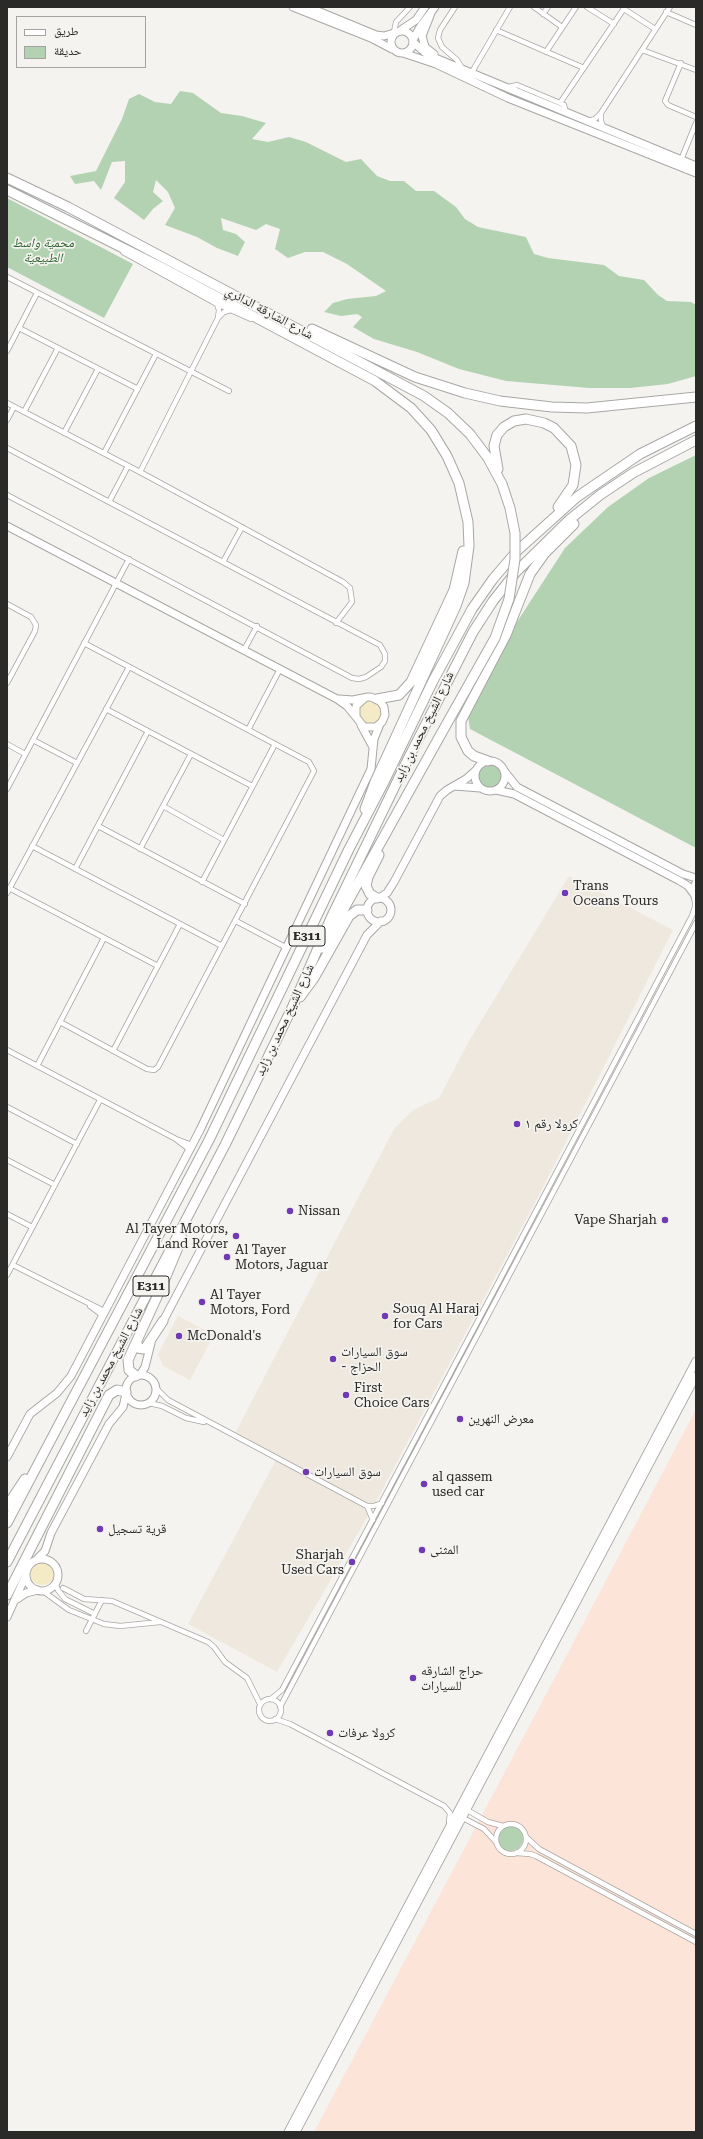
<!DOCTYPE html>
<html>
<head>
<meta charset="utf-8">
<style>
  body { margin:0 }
  #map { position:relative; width:703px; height:2139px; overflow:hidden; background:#f5f3f0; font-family:"Roboto Serif","Noto Naskh Arabic",serif }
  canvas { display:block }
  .frame { position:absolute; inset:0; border:8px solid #2a2a28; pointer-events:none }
  .legend { position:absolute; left:16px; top:16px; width:130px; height:52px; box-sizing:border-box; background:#f5f3f0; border:1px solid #a4a3a0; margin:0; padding:5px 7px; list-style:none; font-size:12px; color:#2a2a28 }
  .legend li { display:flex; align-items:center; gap:8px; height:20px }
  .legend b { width:20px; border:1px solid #a4a3a0 }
</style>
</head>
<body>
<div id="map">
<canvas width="703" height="2139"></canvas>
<div class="frame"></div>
<ul class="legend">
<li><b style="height:5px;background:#fff"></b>طريق</li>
<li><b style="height:11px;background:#b3d2b2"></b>حديقة</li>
</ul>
</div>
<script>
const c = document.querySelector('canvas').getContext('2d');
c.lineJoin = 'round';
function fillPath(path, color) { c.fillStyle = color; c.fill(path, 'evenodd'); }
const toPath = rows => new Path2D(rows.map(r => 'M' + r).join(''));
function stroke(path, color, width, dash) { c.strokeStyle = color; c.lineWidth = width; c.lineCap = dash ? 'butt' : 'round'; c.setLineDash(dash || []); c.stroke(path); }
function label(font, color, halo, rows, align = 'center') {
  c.font = font + ' "Roboto Serif","Noto Naskh Arabic",serif'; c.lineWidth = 3.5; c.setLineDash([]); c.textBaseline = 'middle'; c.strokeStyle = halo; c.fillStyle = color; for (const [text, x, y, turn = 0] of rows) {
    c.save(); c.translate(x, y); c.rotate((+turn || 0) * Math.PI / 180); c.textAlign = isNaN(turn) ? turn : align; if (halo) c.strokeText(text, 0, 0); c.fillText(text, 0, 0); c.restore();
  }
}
fillPath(toPath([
  [569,876,673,930,539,1195,372,1509,277,1672,188,1624,276,1460,233,1437,394,1129,413,1110,439,1098,469,1041],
  [178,1316,214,1335,190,1380,163,1366,158,1354]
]), '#eee8de');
fillPath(toPath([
  [696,1409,696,2132,314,2132,552,1683]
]), '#fce4d9');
fillPath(toPath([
  [180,91,193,93,221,113,242,116,266,123,252,139,268,142,289,137,306,142,346,162,361,159,377,176,390,181,404,181,416,191,434,191,456,207,465,219,478,227,526,237,534,254,548,258,604,265,619,276,644,280,658,295,667,301,691,302,696,305,696,376,668,384,630,388,589,388,506,381,459,369,417,352,374,339,353,327,362,317,357,314,341,316,324,312,333,303,347,299,376,296,386,291,347,264,323,252,305,252,288,258,275,249,280,229,266,224,256,230,221,218,223,230,236,234,245,242,238,256,217,248,197,237,165,225,175,208,168,192,156,180,153,192,163,201,153,209,144,220,114,198,125,182,125,161,112,162,101,190,94,181,75,184,70,176,96,171,122,119,129,99,139,94,155,102,171,104],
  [7,198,133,264,104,318,7,267],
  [696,455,696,848,470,729,468,716,515,625,565,548,608,507,649,478],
  '477 774a13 13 0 1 1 26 0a13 13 0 1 1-26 0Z',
  '497 1838a13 13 0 1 1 26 0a13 13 0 1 1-26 0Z'
]), '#b3d2b2');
fillPath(toPath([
  '359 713a12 12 0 1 1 24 0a12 12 0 1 1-24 0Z',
  '30 1573a12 12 0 1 1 24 0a12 12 0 1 1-24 0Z'
]), '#f4eac5');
const street = toPath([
  [455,7,440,30,438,38,442,47,457,60,462,68],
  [534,7,562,27],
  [587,7,614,24],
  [624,9,655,29],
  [666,12,696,25],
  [543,14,548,7],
  [496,30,584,68],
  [394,32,396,22,410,7],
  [642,50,696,70],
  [546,52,576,7],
  [681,63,665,101,668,105,696,117],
  [472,72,510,7],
  [509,87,517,85,560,103,564,105,566,113],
  [560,103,625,7],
  [601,113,601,121,604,129],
  [588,121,595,119,601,113,670,7],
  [681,160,696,123],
  [123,252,217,304,251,319],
  [7,277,229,391],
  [217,304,219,310,218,318],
  [19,328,138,389],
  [7,351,37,293],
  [7,403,140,472,343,582,350,588,352,602,336,623],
  [24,412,58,348],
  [7,420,14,407],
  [64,433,98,369],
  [7,448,380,645,385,654,385,661,381,667,366,677,359,679,352,678,7,495],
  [104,453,156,354],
  [140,472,218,318,224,312,231,310],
  [109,502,128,466],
  [223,562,242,527],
  [7,604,31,617,36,625,35,631,7,683],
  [244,650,257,626],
  [106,709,252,786],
  [248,730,280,669],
  [33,740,77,763],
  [7,744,25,754],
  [7,789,129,559],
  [163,806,224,840],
  [98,826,245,904],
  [32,846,222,946],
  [140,849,191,754],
  [75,869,148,731],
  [202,882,275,744],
  [9,888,158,966],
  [7,893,129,667],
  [236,921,287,948],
  [60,1022,147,1069,154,1070,158,1067,314,771,309,762,84,643],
  [7,1050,176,1139,192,1145],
  [113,1051,180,924],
  [37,1066,104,938],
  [7,1107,77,1144],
  [177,1140,189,1149],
  [7,1160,55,1185],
  [7,1214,32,1227],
  [13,1265,104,1311],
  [7,1275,100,1100],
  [90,1306,102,1315],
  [157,1389,168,1400,367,1506,374,1506,382,1503],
  [149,1403,162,1406,186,1418,204,1422],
  [367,1506,373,1520],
  [55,1583,58,1590,65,1599,95,1614],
  [63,1588,84,1599,112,1601,208,1642,214,1647,225,1662,247,1678,260,1704],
  [43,1591,69,1610,104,1624,120,1626,160,1622],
  [86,1631,102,1600],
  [271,1699,282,1690,479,1319,692,916,695,907,695,898],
  '259 1710a11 11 0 1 1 22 0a11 11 0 1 1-22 0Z',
  [280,1707,696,923],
  [275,1719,290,1724,444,1806,450,1813,449,1822],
  [467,1810,488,1822,503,1826],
  [463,1818,484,1829,496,1842],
  '496 1839a15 15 0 1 1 30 0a15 15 0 1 1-30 0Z',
  [526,1837,539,1849,696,1934],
  [517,1853,530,1854,536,1856,696,1942]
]);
const secondary = toPath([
  [293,7,371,38,392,49],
  [308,7,376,35,384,36,394,33],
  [431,13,422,36,425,47,434,54],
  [401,30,416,20,425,7],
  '391 42a11 11 0 1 1 22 0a11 11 0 1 1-22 0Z',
  [413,40,420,27,435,7],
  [413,42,428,55,696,166],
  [403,53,436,64,508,98,696,173],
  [7,526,337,699,347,706,356,717],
  [339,699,353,700,368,697,371,697,380,701,384,707,385,715,382,722,376,727,364,727,356,717,356,706,365,698],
  [361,725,373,747],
  '475 776a15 15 0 1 1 30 0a15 15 0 1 1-30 0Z',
  [505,772,517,787,683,874,696,878],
  [455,786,480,788],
  [496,790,514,794,680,881,688,886,694,894],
  [696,883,693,889,696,900],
  [379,898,387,893,394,882,440,796,447,790,466,779,476,770],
  '367 910a12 12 0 1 1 24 0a12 12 0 1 1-24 0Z',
  [161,1325,367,935,381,921],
  '126 1390a15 15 0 1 1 30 0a15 15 0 1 1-30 0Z',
  [140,1375,145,1367,151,1343],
  [7,1457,30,1414,57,1393,71,1376,200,1130,371,769,374,739,380,724],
  '26 1575a16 16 0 1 1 32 0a16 16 0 1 1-32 0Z',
  [36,1560,45,1551,51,1533,109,1424,123,1407,126,1394],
  [17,1599,26,1593,38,1590],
  [7,1617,26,1575],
  [288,2132,696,1361],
  [296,2132,696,1376]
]);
const highway = toPath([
  [7,178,68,207,424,396,448,413,470,434,488,458,502,484],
  [7,190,161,267,375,381,411,408,431,430,447,456,459,483,468,522,469,546,464,583,456,606,375,782,365,809],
  [312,329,415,377,465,393,500,401,552,407,587,408,696,397],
  [498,469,494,446,497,435,504,427,514,421,526,419,544,423,554,428,571,446,576,465,573,485,558,507],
  [377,699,399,695,411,682,454,590,463,551],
  [488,761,474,756,468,751,461,737,461,721,506,635,530,574,545,553,574,524],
  [377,898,370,894,366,886,368,877,379,855],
  [322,948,441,734],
  [300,997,314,978,349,916,357,910,367,910],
  [137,1343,138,1348,143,1349,146,1347,163,1321],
  [136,1376,129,1370,128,1360,162,1286,182,1238],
  [7,1506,25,1479],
  [7,1523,209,1140,349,849,383,784,433,681,472,609,493,579,517,551,577,497,640,454,696,426],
  [7,1562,225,1145,292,1008,331,918,408,759,473,632,493,601,516,572,569,520,600,495,633,473,696,440],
  [7,1595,109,1395,117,1390,126,1392]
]);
stroke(street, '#a9a7a4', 6);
stroke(secondary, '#a9a7a4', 9);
stroke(highway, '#a9a7a4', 11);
stroke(street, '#fff', 4.5);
stroke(secondary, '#fff', 7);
stroke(highway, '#fff', 9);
const highwayBridge = toPath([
  [441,734,495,638,509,599,515,559,515,533,510,508,502,484]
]);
stroke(highwayBridge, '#a9a7a4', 11, []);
stroke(highwayBridge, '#fff', 9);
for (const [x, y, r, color] of [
  [565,893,4,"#703bb2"],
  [517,1124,4,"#703bb2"],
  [290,1211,4,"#703bb2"],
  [665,1220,4,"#703bb2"],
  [236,1236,4,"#703bb2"],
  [227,1257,4,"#703bb2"],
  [202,1302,4,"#703bb2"],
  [385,1316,4,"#703bb2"],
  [179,1336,4,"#703bb2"],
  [333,1359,4,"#703bb2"],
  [346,1395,4,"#703bb2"],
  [460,1419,4,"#703bb2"],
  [306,1472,4,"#703bb2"],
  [424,1484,4,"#703bb2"],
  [100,1529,4,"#703bb2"],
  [422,1550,4,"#703bb2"],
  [352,1562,4,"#703bb2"],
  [413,1678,4,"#703bb2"],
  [330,1733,4,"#703bb2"]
]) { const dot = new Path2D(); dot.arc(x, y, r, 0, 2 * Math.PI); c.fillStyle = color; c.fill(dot); stroke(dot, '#f5f3f0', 1.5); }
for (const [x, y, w] of [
  [307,936,36],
  [151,1286,36]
]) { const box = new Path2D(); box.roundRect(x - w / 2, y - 10, w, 20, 3); c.fillStyle = '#f5f3f0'; c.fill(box); stroke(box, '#2a2a28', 1); }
label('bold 12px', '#2a2a28', null, [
  ["E311",307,936],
  ["E311",151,1286]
]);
label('italic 13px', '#2c622e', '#f5f3f0', [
  ["محمية واسط",43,243],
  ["الطبيعية",43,258]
]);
label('13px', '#2a2a28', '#f5f3f0', [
  ["شارع الشارقة الدائري",269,313,28],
  ["شارع الشيخ محمد بن زايد",424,727,-64],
  ["شارع الشيخ محمد بن زايد",285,1020,-65],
  ["شارع الشيخ محمد بن زايد",111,1362,-62]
]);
label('13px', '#2a2a28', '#f5f3f0', [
  ["Trans",573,886],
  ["Oceans Tours",573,901],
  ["كرولا رقم ١",525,1124],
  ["Nissan",298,1211],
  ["Vape Sharjah",657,1220,"right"],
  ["Al Tayer Motors,",228,1229,"right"],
  ["Land Rover",228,1244,"right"],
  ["Al Tayer",235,1250],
  ["Motors, Jaguar",235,1265],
  ["Al Tayer",210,1295],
  ["Motors, Ford",210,1310],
  ["Souq Al Haraj",393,1309],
  ["for Cars",393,1324],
  ["McDonald's",187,1336],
  ["سوق السيارات",341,1352],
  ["- الحزاج",341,1367],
  ["First",354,1388],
  ["Choice Cars",354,1403],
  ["معرض النهرين",468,1419],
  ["سوق السيارات",314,1472],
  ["al qassem",432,1477],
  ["used car",432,1492],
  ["قرية تسجيل",108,1529],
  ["المثنى",430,1550],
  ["Sharjah",344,1555,"right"],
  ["Used Cars",344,1570,"right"],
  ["حراج الشارقه",421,1671],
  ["للسيارات",421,1686],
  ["كرولا عرفات",338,1733]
], 'left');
</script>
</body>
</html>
